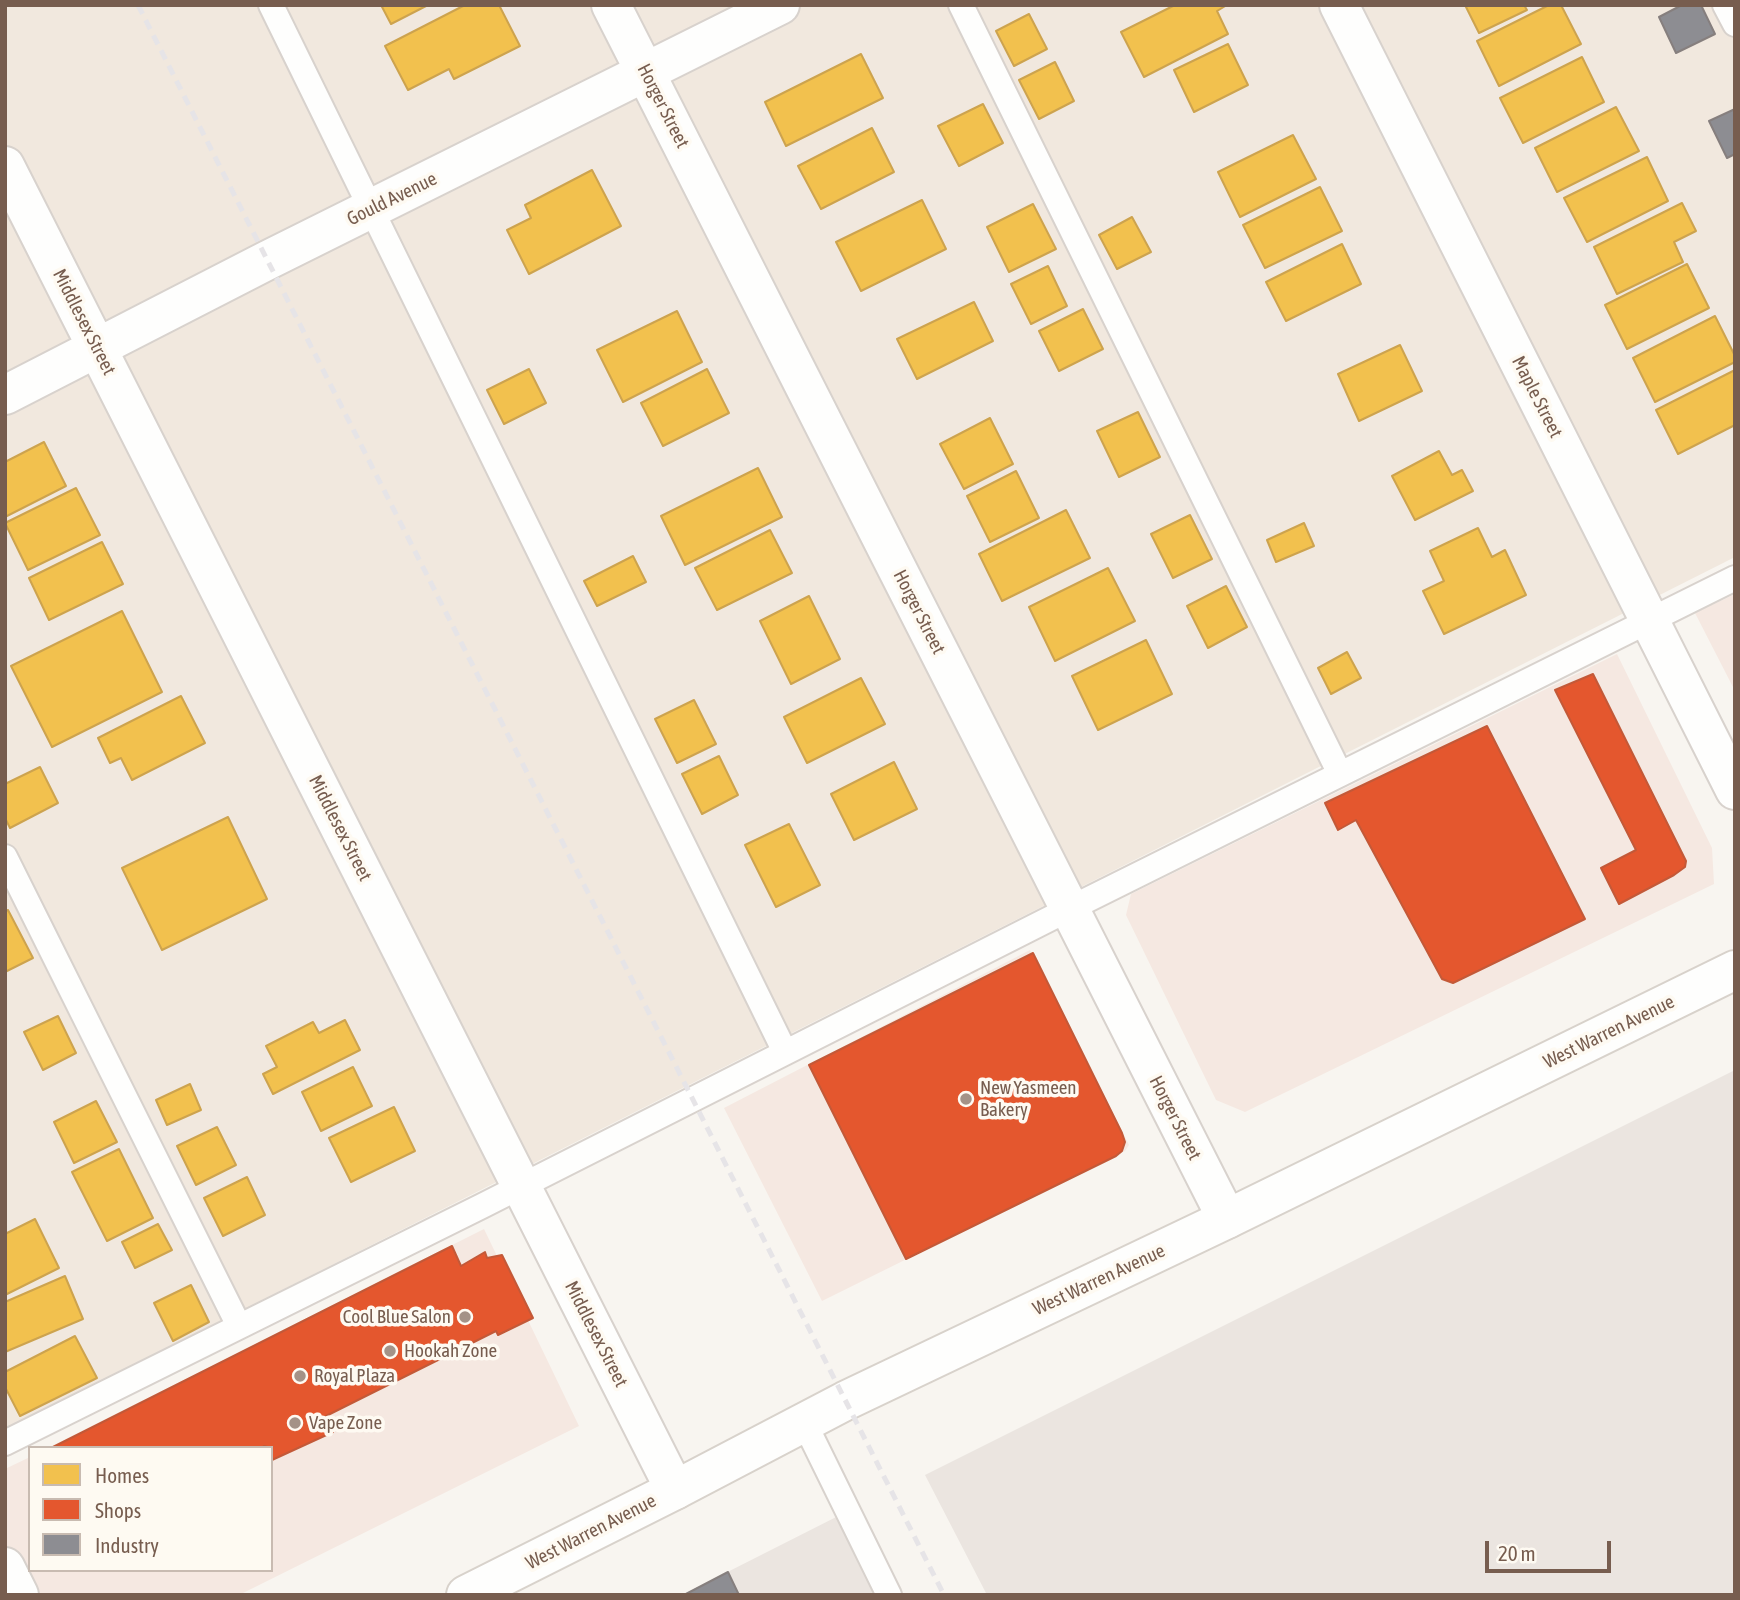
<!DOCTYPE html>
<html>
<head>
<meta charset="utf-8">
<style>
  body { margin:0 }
  #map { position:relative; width:1740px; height:1600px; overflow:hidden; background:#f8f5f0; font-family:"Asap Condensed",sans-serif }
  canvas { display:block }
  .frame { position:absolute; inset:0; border:7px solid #775d4f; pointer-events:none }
  .legend { position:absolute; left:28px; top:1446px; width:245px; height:126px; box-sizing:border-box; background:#fefaf2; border:2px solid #c8bbb1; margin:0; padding:9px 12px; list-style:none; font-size:21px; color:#775d4f }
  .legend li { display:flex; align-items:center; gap:14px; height:35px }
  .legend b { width:35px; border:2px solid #c8bbb1 }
  .scale { position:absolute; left:1485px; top:1541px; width:126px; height:32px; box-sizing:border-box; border:4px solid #775d4f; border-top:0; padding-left:9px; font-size:21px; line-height:24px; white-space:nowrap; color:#775d4f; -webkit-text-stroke:5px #fefaf2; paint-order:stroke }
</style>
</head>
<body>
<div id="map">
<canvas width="1740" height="1600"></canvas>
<div class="frame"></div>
<ul class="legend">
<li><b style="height:19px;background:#f2c14e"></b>Homes</li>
<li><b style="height:19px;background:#e4572e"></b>Shops</li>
<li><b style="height:19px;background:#8d8d92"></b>Industry</li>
</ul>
<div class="scale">20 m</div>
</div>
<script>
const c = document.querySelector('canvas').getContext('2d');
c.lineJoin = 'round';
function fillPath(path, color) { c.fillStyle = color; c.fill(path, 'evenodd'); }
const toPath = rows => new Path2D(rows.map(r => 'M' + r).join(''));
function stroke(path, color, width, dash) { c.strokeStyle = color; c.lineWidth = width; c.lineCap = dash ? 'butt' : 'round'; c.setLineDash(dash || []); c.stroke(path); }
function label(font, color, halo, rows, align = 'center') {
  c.font = font + ' "Asap Condensed",sans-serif'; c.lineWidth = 7; c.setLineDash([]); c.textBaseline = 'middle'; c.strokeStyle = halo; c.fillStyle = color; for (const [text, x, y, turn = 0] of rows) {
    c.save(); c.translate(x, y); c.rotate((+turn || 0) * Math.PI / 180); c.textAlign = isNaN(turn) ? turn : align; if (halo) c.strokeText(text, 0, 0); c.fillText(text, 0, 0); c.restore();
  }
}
fillPath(toPath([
  [5,5,1735,5,1735,557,5,1430]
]), '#f1e8de');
fillPath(toPath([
  [1735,594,1735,691,1695,613],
  [1617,654,1712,848,1714,884,1245,1112,1216,1100,1126,915,1131,894],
  [1030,950,1129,1145,1125,1151,822,1301,724,1108],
  [484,1229,579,1426,239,1595,5,1595,5,1469,30,1457,30,1570,271,1570,271,1448,48,1448]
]), '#f5e8e1');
fillPath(toPath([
  [1735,1070,1735,1595,987,1595,925,1475],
  [854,1508,897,1595,682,1595]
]), '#ebe5e0');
const homes = toPath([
  [381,5,428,5,391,24,381,5],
  [465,5,499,5,520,46,454,79,449,69,408,90,385,46,465,5],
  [1175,5,1227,5,1217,11,1228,34,1144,77,1121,32,1175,5],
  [1465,5,1524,5,1527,10,1479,33,1465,5],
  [1549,5,1561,5,1581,44,1499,86,1477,41,1549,5],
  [1029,14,1047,49,1014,66,996,31,1029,14],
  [1228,44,1248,85,1194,112,1174,70,1228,44],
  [861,54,883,98,786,146,765,102,861,54],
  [1582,57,1604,102,1523,143,1500,98,1582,57],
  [1055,62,1074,101,1039,119,1019,80,1055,62],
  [983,104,1003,143,959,166,938,126,983,104],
  [1616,107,1639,151,1557,192,1535,148,1616,107],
  [872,128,894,172,821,209,798,166,872,128],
  [1293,135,1316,179,1240,217,1218,172,1293,135],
  [1647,157,1668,201,1587,242,1564,198,1647,157],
  [592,170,621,226,529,274,507,230,531,218,525,205,592,170],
  [1320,187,1342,231,1265,268,1243,225,1320,187],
  [922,200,946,249,861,291,836,242,922,200],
  [1682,203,1696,231,1674,242,1683,262,1617,294,1594,247,1682,203],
  [1033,204,1056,249,1009,272,987,227,1033,204],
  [1132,217,1151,252,1117,269,1099,235,1132,217],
  [1342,244,1361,284,1286,321,1266,282,1342,244],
  [1687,264,1709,308,1627,349,1605,305,1687,264],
  [1048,266,1067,306,1031,324,1011,284,1048,266],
  [974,302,993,341,917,379,897,339,974,302],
  [1083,309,1103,349,1059,371,1039,331,1083,309],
  [677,311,702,362,623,402,597,350,677,311],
  [1715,316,1735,356,1735,362,1655,402,1633,358,1715,316],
  [1400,345,1422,391,1359,421,1338,374,1400,345],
  [529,369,546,403,504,424,487,390,529,369],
  [707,369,729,413,663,446,641,403,707,369],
  [1735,370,1735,425,1678,454,1656,410,1735,370],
  [1138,412,1160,457,1119,477,1097,431,1138,412],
  [990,418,1013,464,964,489,940,444,990,418],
  [44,442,66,486,5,517,5,462,44,442],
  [1439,451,1452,475,1462,470,1473,491,1415,520,1392,476,1439,451],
  [758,468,782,517,685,565,661,516,758,468],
  [1016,471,1039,518,990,542,967,496,1016,471],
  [76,488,100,535,28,570,5,523,76,488],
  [1066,510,1090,558,1002,601,979,554,1066,510],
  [1190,515,1212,559,1173,578,1151,534,1190,515],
  [1304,523,1314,546,1276,562,1267,540,1304,523],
  [1478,528,1492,557,1505,550,1526,595,1444,634,1423,591,1444,581,1430,551,1478,528],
  [770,530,792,573,717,610,695,568,770,530],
  [102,542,123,584,49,620,29,578,102,542],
  [633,556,646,582,597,606,584,581,633,556],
  [1108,568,1135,621,1055,661,1029,607,1108,568],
  [1226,586,1247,627,1208,648,1187,606,1226,586],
  [809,596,840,659,791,684,760,621,809,596],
  [122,611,162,692,52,747,11,666,122,611],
  [1146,640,1172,694,1098,730,1072,676,1146,640],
  [1347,652,1361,678,1331,694,1318,668,1347,652],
  [861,678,885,724,807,763,784,717,861,678],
  [181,696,205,743,132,780,121,758,110,763,98,738,181,696],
  [694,700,716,744,677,763,655,719,694,700],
  [719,756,738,795,702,814,682,774,719,756],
  [894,762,917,809,854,840,831,794,894,762],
  [40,767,58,803,10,828,5,818,5,784,40,767],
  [228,817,267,899,162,950,122,868,228,817],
  [789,824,820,885,776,907,745,845,789,824],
  [8,910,33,958,5,972,5,911,8,910],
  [58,1016,76,1053,43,1070,24,1032,58,1016],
  [345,1020,360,1050,273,1094,263,1074,277,1067,266,1046,313,1022,319,1033,345,1020],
  [353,1067,372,1106,321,1131,302,1092,353,1067],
  [190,1084,201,1110,167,1125,156,1100,190,1084],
  [96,1101,117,1142,74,1163,54,1122,96,1101],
  [394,1107,415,1151,351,1182,329,1138,394,1107],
  [217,1127,236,1165,196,1185,177,1146,217,1127],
  [119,1149,153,1218,107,1241,72,1172,119,1149],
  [247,1177,265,1215,223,1236,204,1198,247,1177],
  [35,1219,59,1268,5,1295,5,1234,35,1219],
  [158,1224,172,1250,135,1268,122,1242,158,1224],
  [65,1276,83,1319,5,1352,5,1302,65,1276],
  [191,1285,209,1322,173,1341,154,1303,191,1285],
  [75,1336,97,1378,20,1416,5,1387,5,1372,75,1336]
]);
fillPath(homes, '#f2c14e');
stroke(homes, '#cda34e', 2);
const shops = toPath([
  [1593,674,1686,861,1685,867,1674,875,1619,904,1601,868,1636,850,1555,690,1593,674],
  [1487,726,1585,919,1453,983,1442,979,1356,820,1338,830,1325,803,1487,726],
  [1033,953,1122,1133,1125,1142,1122,1151,1116,1156,906,1259,809,1065,1033,953],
  [452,1246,461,1266,485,1252,487,1258,502,1255,533,1318,498,1335,496,1331,326,1416,333,1432,272,1460,271,1448,264,1446,261,1448,51,1448,452,1246]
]);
fillPath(shops, '#e4572e');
stroke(shops, '#c35938', 2);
const industry = toPath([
  [1682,5,1701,5,1715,34,1676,53,1659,17,1682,5],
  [1735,109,1735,154,1727,158,1709,121,1735,109],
  [728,1572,739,1595,684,1595,728,1572]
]);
fillPath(industry, '#8d8d92');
stroke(industry, '#867f7e', 2);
const service = toPath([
  [271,5,785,1052],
  [961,5,1340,774],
  [1725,5,1735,24],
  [5,857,239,1326],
  [804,1422,889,1595],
  [5,1443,482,1206,1069,909,1735,578]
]);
const minor = toPath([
  [611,5,1227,1219],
  [1339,5,1735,790],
  [5,166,675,1490],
  [5,395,268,260,780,5],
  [5,1567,19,1595]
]);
const secondary = toPath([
  [466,1595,675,1490,845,1401,1227,1219,1735,970]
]);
stroke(service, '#d8d2cd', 28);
stroke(minor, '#d8d2cd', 42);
stroke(secondary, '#d8d2cb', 42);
stroke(service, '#fefefd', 24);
stroke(minor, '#fefefd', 38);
stroke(secondary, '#fefefd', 38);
stroke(toPath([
  [138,5,944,1595]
]), '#e6e4e7', 5, [10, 7]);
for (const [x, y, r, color] of [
  [966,1099,7,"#a49287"],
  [465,1317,7,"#a49287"],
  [390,1351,7,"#a49287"],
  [300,1376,7,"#a49287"],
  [295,1423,7,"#a49287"]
]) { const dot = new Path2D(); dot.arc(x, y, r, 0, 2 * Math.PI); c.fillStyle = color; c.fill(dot); stroke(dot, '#fefaf2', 2.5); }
label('19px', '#775d4f', '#fefaf2', [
  ["Horger Street",663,106,63],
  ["Gould Avenue",392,199,-26],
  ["Middlesex Street",84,322,63],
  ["Maple Street",1537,397,63],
  ["Horger Street",919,612,63],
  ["Middlesex Street",340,828,63],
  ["West Warren Avenue",1609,1032,-26],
  ["Horger Street",1175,1118,63],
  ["West Warren Avenue",1099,1280,-25],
  ["Middlesex Street",596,1334,63],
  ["West Warren Avenue",591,1532,-27]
]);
label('19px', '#775d4f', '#fefaf2', [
  ["New Yasmeen",980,1088],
  ["Bakery",980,1110],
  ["Cool Blue Salon",451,1317,"right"],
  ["Hookah Zone",404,1351],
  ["Royal Plaza",314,1376],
  ["Vape Zone",309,1423]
], 'left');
</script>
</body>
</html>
